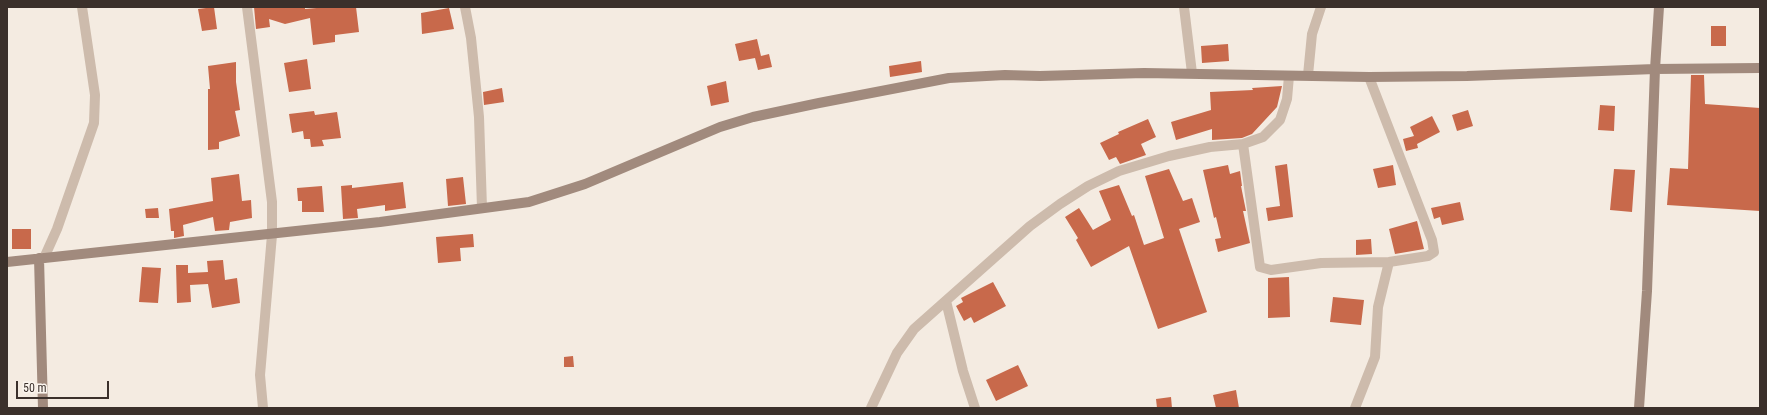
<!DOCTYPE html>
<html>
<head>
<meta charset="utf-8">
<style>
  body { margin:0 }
  #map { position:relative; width:1767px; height:415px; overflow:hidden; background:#f4ebe1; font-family:"Roboto Condensed",sans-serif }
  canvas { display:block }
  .frame { position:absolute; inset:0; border:8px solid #3b302b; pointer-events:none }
  .scale { position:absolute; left:16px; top:381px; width:93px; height:18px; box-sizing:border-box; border:2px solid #3b302b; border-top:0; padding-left:5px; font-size:12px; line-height:14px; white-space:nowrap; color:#3b302b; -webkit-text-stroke:3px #fbf5ee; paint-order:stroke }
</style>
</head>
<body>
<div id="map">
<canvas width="1767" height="415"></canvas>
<div class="frame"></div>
<div class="scale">50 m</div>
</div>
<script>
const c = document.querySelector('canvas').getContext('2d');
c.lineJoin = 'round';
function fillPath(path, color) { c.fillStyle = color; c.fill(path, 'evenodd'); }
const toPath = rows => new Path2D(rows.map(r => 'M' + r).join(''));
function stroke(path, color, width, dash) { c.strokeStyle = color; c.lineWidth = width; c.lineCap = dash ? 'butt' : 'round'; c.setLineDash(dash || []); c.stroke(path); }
fillPath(toPath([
  [214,7,217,29,202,31,198,9],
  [254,7,305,7,305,9,328,7,356,7,359,32,335,35,335,42,313,45,310,18,285,24,269,19,270,27,256,29],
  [449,8,454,29,422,34,421,13],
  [1711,26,1726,26,1726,46,1711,46],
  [757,39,761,56,769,54,772,67,758,70,755,58,739,61,735,44],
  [1228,44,1229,61,1202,63,1201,46],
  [307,59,311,89,289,92,284,63],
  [921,61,922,72,890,77,889,66],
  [236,62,236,82,240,110,235,111,240,136,219,142,219,149,208,150,208,89,210,89,208,66],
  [1691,75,1704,75,1705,104,1760,108,1760,211,1667,205,1670,168,1688,169],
  [726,81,729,102,711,106,707,86],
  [1282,86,1277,107,1252,134,1242,138,1212,140,1212,129,1176,140,1171,122,1211,110,1210,92,1253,90,1252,88],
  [502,88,504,102,484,105,483,92],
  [1600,105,1615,106,1614,131,1598,130],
  [1468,110,1473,126,1457,131,1452,115],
  [314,111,315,115,337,112,341,138,322,140,324,146,311,147,310,139,304,139,303,131,292,133,289,114],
  [1432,116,1440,132,1417,144,1418,148,1406,151,1403,139,1414,136,1410,127],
  [1148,119,1156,137,1141,144,1146,155,1120,164,1116,157,1109,160,1100,143,1119,134,1118,132],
  [1287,164,1293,217,1268,221,1266,208,1280,206,1275,166],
  [1228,165,1230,174,1240,171,1242,186,1241,186,1246,211,1243,211,1250,243,1218,252,1215,239,1221,238,1216,217,1214,218,1203,170],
  [1393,165,1396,185,1378,188,1373,169],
  [1169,169,1183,201,1192,198,1200,222,1179,229,1207,312,1158,329,1129,246,1091,267,1076,240,1078,238,1065,217,1079,208,1093,230,1111,220,1099,191,1119,185,1132,216,1134,215,1144,245,1164,238,1145,176],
  [1614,169,1635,170,1632,212,1610,210],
  [239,174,242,201,251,200,252,218,230,222,229,230,215,231,213,217,183,225,184,236,174,238,174,231,171,231,169,209,213,201,211,178],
  [463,177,466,204,448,206,446,179],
  [403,182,406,208,385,211,385,205,357,209,358,218,343,219,341,186,352,185,352,188],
  [322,186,324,212,302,212,302,201,298,201,297,188],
  [1460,202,1464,220,1442,225,1440,217,1434,219,1431,208],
  [158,208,159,218,146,218,145,209],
  [1417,221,1424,249,1395,254,1389,229],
  [12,229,31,229,31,249,12,249],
  [473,234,474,247,460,248,461,261,438,263,436,237],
  [1371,239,1372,254,1356,255,1356,240],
  [223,260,225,280,237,278,240,303,212,308,208,284,190,285,191,302,177,303,176,265,188,265,188,273,208,272,207,261],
  [142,267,161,268,158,303,139,302],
  [1289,277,1290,317,1268,318,1268,278],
  [993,282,1006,306,974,323,971,317,964,321,956,306,963,302,961,298],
  [1333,297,1364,300,1361,325,1330,322],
  [573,356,574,367,564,367,564,357],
  [1018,365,1028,386,996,401,986,380],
  [1236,390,1239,408,1216,408,1213,395],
  [1171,397,1172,408,1157,408,1156,399]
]), '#c8694b');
stroke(toPath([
  [247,7,272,202,272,235,260,375,263,408],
  [465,7,471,38,479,117,482,208],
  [1184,7,1192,73],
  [1308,75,1312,34,1321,7],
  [1243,144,1260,267,1271,270,1321,263,1389,262,1428,256,1434,252,1432,240,1369,77],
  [44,258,57,229,94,123,95,95,82,7],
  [946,301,963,371,975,408],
  [871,408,897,353,914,329,1030,226,1060,204,1088,186,1119,171,1169,156,1210,147,1243,144,1263,137,1280,120,1287,99,1289,76],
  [1355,408,1375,357,1378,307,1389,262]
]), '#cdbbac', 10);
stroke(toPath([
  [39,258,43,408],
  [7,262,380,222,529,202,585,184,720,127,753,117,819,103,949,78,1005,75,1040,76,1144,73,1369,77,1467,76,1655,69,1760,68],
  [1639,408,1647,291,1655,69,1659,7]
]), '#a18a7d', 10);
</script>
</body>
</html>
